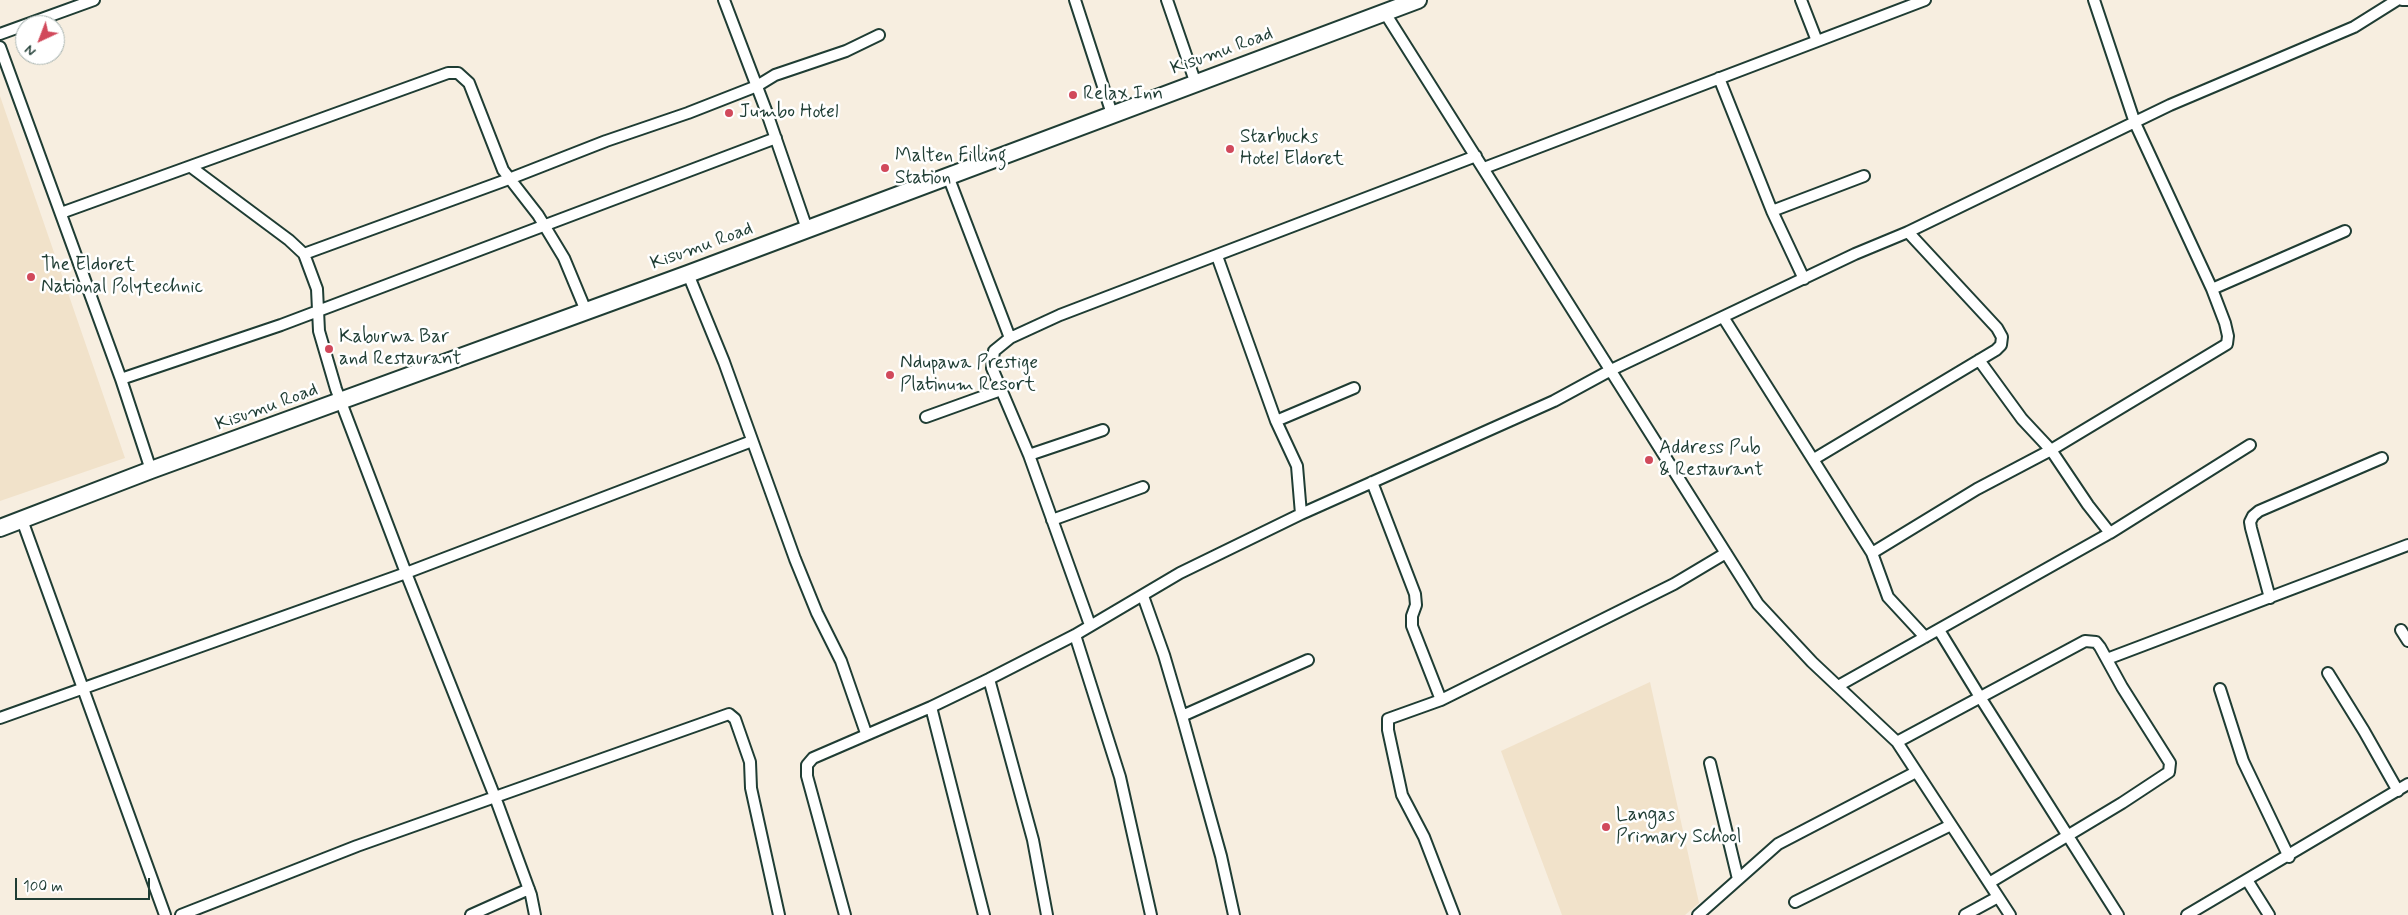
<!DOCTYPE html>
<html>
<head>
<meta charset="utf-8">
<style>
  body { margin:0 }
  #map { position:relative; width:2408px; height:915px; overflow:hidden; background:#f7eee0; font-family:Mynerve,sans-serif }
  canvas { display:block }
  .north { position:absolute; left:15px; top:15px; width:50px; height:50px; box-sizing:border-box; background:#fff; border:1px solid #a5b1ae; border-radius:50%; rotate:223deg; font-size:14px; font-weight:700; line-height:20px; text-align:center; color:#1f3d34 }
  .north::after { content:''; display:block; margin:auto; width:18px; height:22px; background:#d1495b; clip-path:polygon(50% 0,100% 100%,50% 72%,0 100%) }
  .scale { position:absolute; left:15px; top:878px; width:135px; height:22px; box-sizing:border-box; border:2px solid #1f3d34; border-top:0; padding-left:6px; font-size:15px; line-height:18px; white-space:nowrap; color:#1f3d34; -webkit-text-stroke:4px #fff; paint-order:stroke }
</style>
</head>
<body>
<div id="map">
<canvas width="2408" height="915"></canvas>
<div class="north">N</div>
<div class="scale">100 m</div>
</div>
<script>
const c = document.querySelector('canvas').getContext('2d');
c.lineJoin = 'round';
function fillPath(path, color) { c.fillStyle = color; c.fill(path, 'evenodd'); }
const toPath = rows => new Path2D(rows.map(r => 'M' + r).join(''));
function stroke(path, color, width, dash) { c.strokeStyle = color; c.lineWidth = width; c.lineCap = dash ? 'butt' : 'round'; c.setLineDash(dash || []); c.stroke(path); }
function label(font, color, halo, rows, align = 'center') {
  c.font = font + ' Mynerve,sans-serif'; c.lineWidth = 5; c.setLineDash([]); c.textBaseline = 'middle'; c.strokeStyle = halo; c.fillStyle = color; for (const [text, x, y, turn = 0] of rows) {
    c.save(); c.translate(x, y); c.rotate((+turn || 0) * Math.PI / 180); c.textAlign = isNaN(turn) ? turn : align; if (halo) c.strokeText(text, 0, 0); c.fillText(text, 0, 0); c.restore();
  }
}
fillPath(toPath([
  [0,96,125,458,0,501],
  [1650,682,1699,903,1685,915,1562,915,1501,751]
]), '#f1e2ca');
const minor = toPath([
  [724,0,767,113,807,229],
  [1075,0,1112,114],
  [1167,0,1196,84],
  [1801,0,1817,41],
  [2402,0,2408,0],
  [1385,13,1758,604,1812,662,1897,742,2010,915],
  [0,34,94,0],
  [0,47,121,379,151,470],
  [1719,78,1772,211,1804,279],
  [191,167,289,240,304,254,317,289,319,331,336,389,406,573,495,797,531,895,535,915],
  [1484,168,1925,0],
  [948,176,1010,338],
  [1772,211,1864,176],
  [61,213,448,73,458,73,469,83,503,170,538,215,564,258,586,311],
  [304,254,509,179,606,141,688,113,757,86,775,75,846,51,879,35],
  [1217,256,1276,421,1297,466,1301,514],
  [688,274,724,362,795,559,817,613,841,661,866,733],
  [2212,289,2345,231],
  [1723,317,1872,553,1888,597,1925,637],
  [1979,360,2022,419,2051,450,2088,505,2110,533],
  [121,379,281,325,776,138],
  [926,417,1001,390],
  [1276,421,1354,388],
  [1029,455,1103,430],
  [1814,459,1996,350,2001,345,2002,337,1997,328,1908,232],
  [1372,482,1415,594,1416,605,1412,616,1412,626,1441,700],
  [22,520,165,915],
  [1052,520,1143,487],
  [1872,553,1977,489,2051,450,2227,344,2228,336,2225,323,2212,289,2135,123,2094,0],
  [1143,596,1164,655,1182,716,1221,856,1234,915],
  [2270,598,2251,528,2250,522,2253,516,2259,511,2382,458],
  [1090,625,1029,455,992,368,994,351,1010,338,1060,315,1476,156],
  [1939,630,1980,697,2118,915],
  [2401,630,2408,641],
  [1075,635,1120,777,1151,915],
  [2107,659,2408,545],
  [2328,673,2364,731,2398,791],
  [989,679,1033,840,1047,915],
  [1838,686,2110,533,2250,445],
  [2220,689,2243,761,2289,857],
  [931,707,984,915],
  [1182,716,1308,660],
  [0,718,406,573,752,441],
  [1897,742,2085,641,2096,642,2100,647,2122,687,2170,763,2169,772,2122,803,1989,883],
  [1710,763,1738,879],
  [2247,880,2269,915],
  [1795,902,1951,825],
  [181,915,357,846,729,714,735,719,750,762,751,788,779,915],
  [471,915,529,889],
  [845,915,807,776,807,765,813,758,931,707,989,679,1075,635,1180,573,1301,514,1554,401,1611,370,1855,254,1908,232,2170,105,2354,27,2397,0],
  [1454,915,1424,837,1402,795,1388,730,1388,719,1441,700,1674,584,1726,553],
  [1698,915,1778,844,1916,772],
  [1965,915,1998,897],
  [2187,915,2408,784]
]);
const trunk = toPath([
  [0,528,151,470,688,274,1418,0]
]);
stroke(minor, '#1f3d34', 14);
stroke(trunk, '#1f3d34', 20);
stroke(minor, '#fff', 10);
stroke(trunk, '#fff', 16);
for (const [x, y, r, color] of [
  [1073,95,5,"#d1495b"],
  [729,113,5,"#d1495b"],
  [1230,149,5,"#d1495b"],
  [885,168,5,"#d1495b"],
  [31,277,5,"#d1495b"],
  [329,349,5,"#d1495b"],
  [890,375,5,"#d1495b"],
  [1649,460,5,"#d1495b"],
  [1606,827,5,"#d1495b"]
]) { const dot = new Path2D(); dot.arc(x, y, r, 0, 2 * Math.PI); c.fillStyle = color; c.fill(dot); stroke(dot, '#fff', 2); }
label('19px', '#1f3d34', '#fff', [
  ["Kisumu Road",1222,52,-20],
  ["Kisumu Road",702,247,-20],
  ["Kisumu Road",267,408,-20]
]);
label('19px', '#1f3d34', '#fff', [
  ["Relax Inn",1083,95],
  ["Jumbo Hotel",739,113],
  ["Starbucks",1240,138],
  ["Hotel Eldoret",1240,160],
  ["Malten Filling",895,157],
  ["Station",895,179],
  ["The Eldoret",41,266],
  ["National Polytechnic",41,288],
  ["Kaburwa Bar",339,338],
  ["and Restaurant",339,360],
  ["Ndupawa Prestige",900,364],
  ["Platinum Resort",900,386],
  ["Address Pub",1659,449],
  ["& Restaurant",1659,471],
  ["Langas",1616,816],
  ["Primary School",1616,838]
], 'left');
</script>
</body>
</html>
